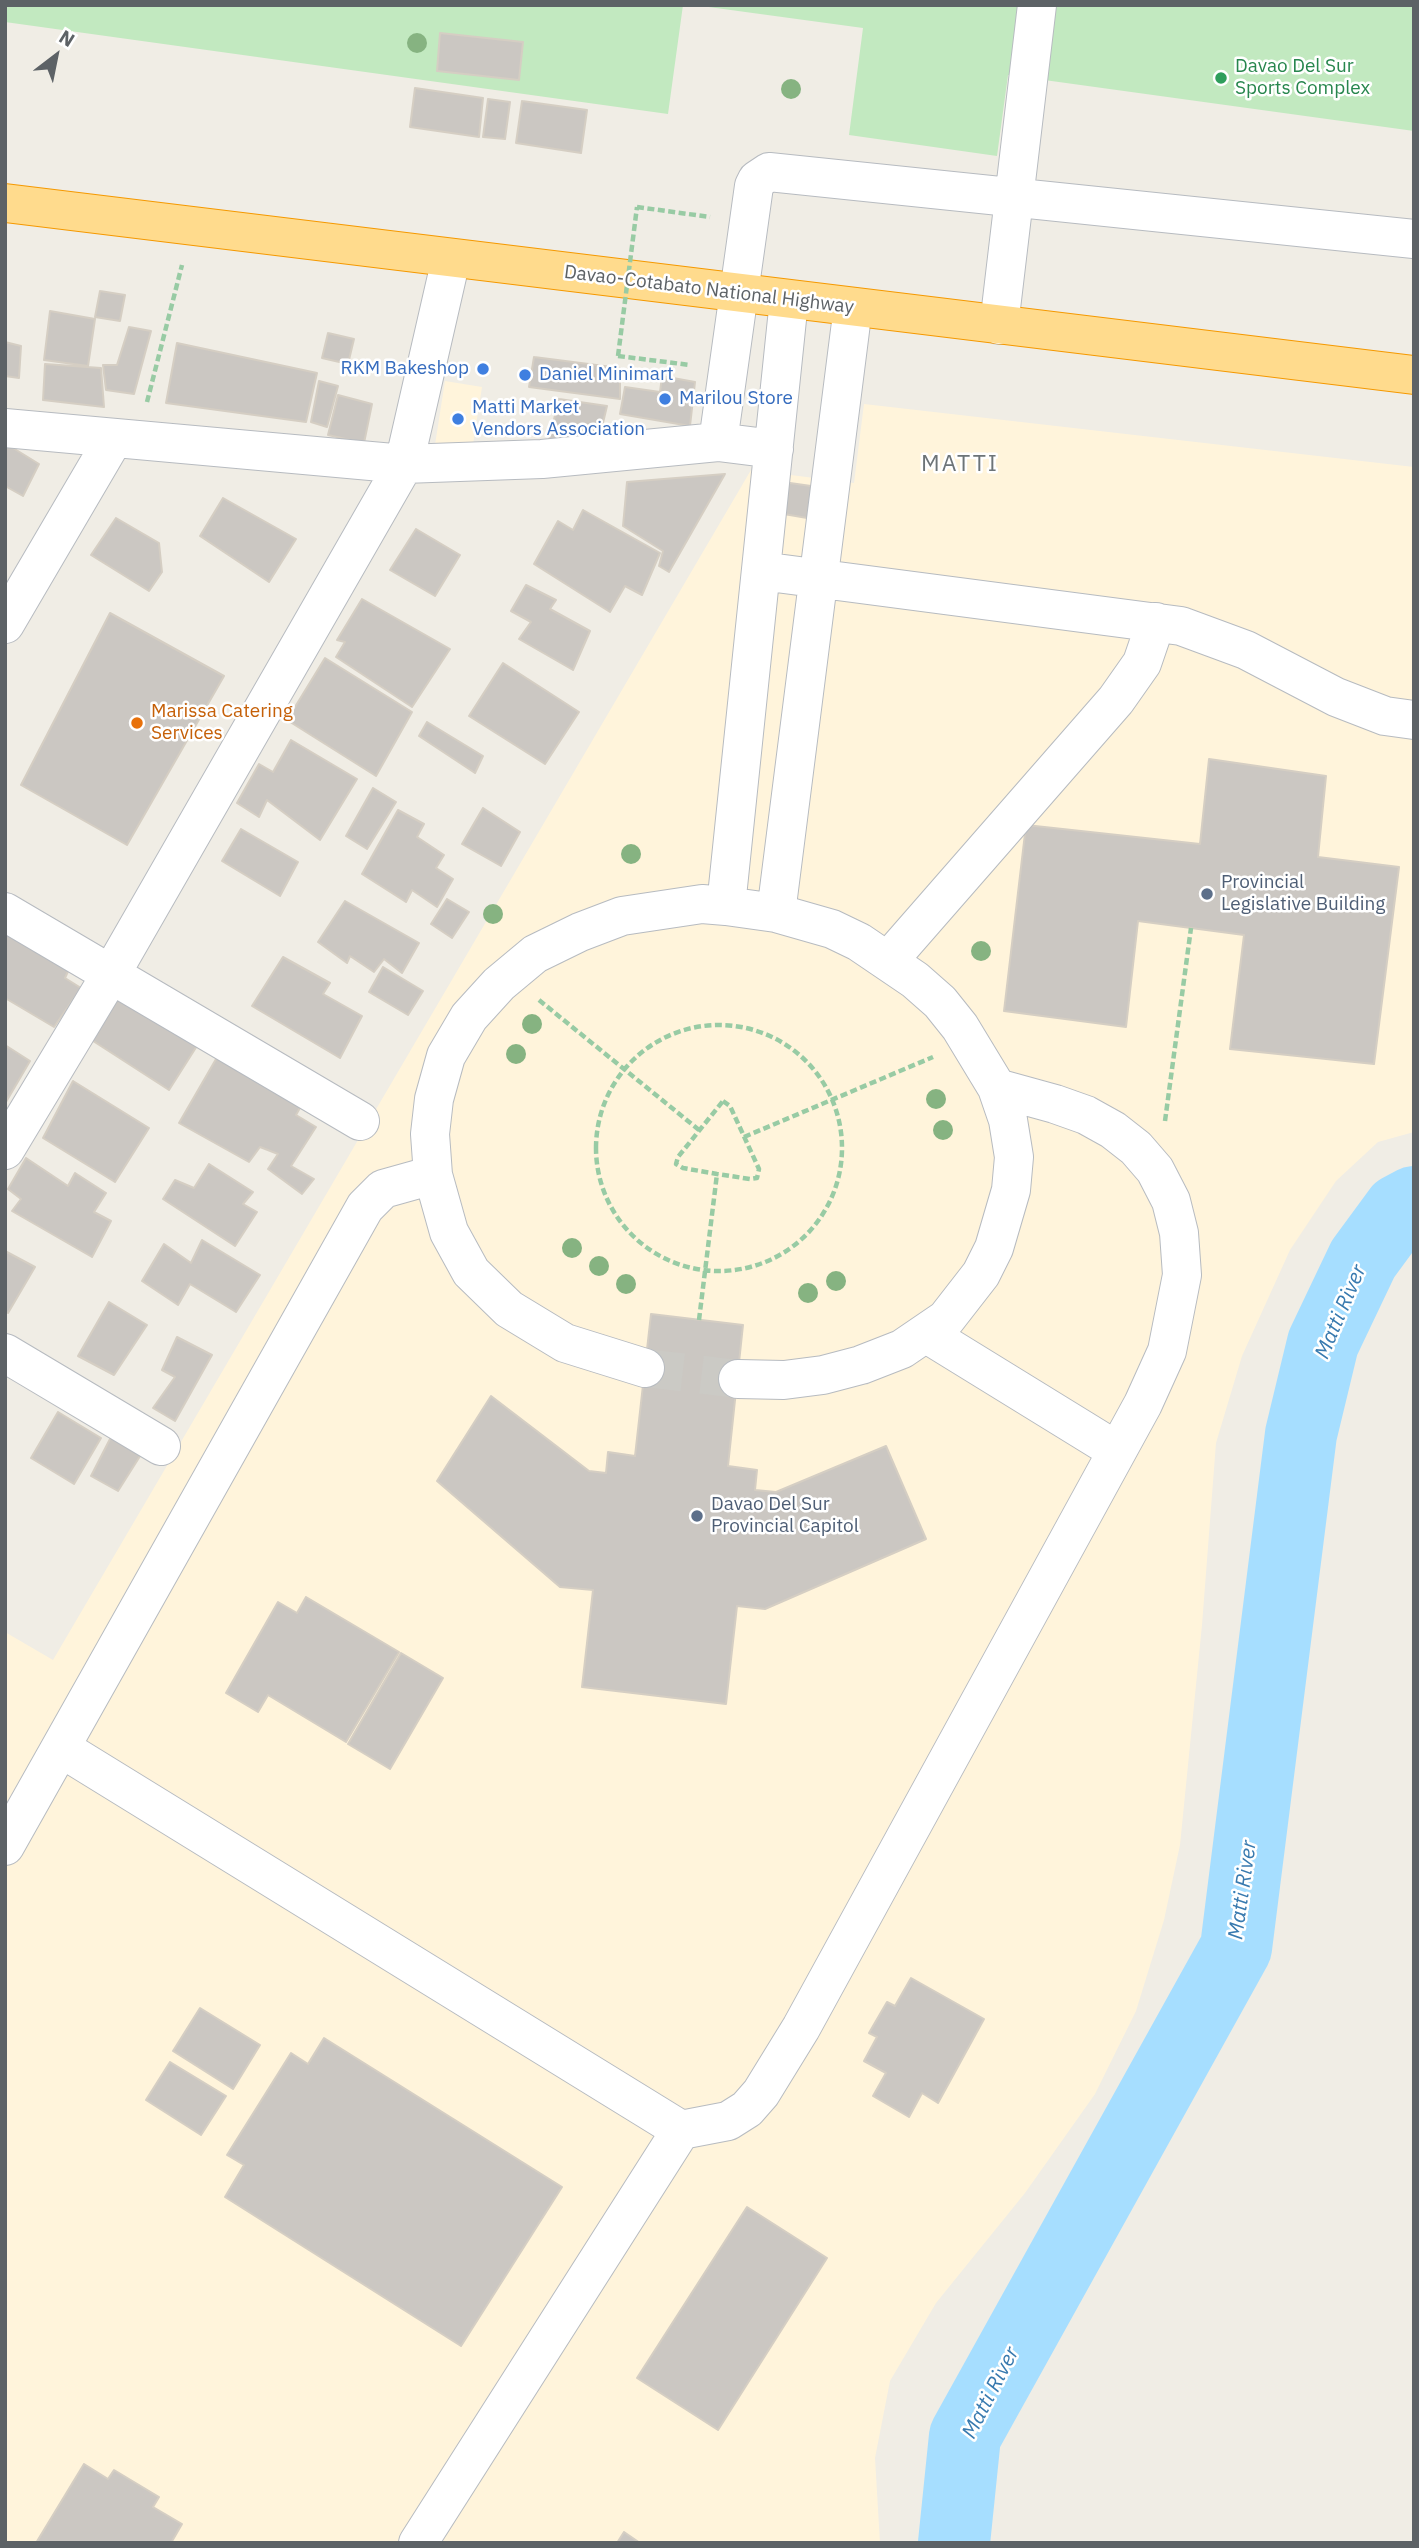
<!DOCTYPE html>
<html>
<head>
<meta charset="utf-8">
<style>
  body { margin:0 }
  #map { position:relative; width:1419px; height:2548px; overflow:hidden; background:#f0ede5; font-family:"IBM Plex Sans",sans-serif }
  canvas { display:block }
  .frame { position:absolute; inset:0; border:7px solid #5d6266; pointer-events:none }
  .north { position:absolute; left:21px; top:21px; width:70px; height:70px; -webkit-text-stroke:5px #fff; paint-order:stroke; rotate:32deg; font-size:19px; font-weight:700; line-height:28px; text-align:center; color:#5d6266 }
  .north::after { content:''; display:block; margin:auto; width:24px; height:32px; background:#5d6266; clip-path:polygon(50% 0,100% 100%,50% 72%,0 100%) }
</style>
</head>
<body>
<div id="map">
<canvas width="1419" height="2548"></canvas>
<div class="frame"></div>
<div class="north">N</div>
</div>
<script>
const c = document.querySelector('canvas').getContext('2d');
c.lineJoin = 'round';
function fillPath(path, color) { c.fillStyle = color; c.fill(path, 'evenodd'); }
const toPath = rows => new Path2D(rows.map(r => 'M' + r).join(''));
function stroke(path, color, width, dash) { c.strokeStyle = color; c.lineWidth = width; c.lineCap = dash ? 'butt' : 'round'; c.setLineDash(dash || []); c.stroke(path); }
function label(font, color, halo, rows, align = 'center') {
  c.font = font + ' "IBM Plex Sans",sans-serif'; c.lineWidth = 5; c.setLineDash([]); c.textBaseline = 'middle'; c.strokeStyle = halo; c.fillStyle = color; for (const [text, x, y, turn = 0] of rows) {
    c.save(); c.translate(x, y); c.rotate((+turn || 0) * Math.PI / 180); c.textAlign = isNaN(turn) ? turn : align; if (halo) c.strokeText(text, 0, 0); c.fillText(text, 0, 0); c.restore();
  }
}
fillPath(toPath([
  [445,381,482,387,471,457,434,451],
  [864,404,1414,467,1414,1132,1378,1142,1336,1181,1290,1250,1242,1356,1216,1443,1202,1625,1180,1845,1164,1920,1136,2011,1095,2094,1025,2193,936,2303,890,2381,875,2458,880,2543,5,2543,5,1632,53,1660,751,470,854,483]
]), '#fff4db');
fillPath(toPath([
  [5,5,683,5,668,114,5,22],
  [694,5,1414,5,1414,131,1008,75,997,156,849,135,863,28]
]), '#c2e9c0');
stroke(toPath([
  [954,2543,965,2436,1236,1948,1301,1434,1323,1343,1363,1259,1399,1210,1414,1202]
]), '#a6deff', 72);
const building = toPath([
  [440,33,523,42,519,80,437,71,440,33],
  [415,88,483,98,479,137,410,127,415,88],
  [488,99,510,102,505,139,483,137,488,99],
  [522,101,587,110,581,153,516,143,522,101],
  [100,291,125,295,120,321,95,317,100,291],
  [50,311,95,319,88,366,44,360,50,311],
  [129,327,151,331,134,394,106,390,103,365,117,365,129,327],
  [328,333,354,339,348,364,322,358,328,333],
  [5,342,21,346,19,378,5,376,5,342],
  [177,343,317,373,306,422,166,403,177,343],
  [534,357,620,368,620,399,529,387,534,357],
  [45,364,101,368,104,407,43,400,45,364],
  [662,376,695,382,690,426,620,414,625,387,660,392,662,376],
  [319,381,338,386,327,427,311,422,319,381],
  [338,395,372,404,364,443,328,435,338,395],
  [559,399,607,406,597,448,549,440,559,399],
  [5,443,39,464,23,496,5,486,5,443],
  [725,474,669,572,659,566,663,551,623,526,627,482,725,474],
  [783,482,818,487,813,519,778,513,783,482],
  [223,498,296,539,269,582,200,536,223,498],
  [583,510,660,553,642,595,625,586,610,612,534,564,558,521,573,530,583,510],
  [116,518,159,543,162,572,149,591,91,555,116,518],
  [416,529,460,555,435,596,390,570,416,529],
  [526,585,556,600,550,609,590,631,573,670,519,639,531,622,511,611,526,585],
  [362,599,450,649,412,707,336,657,345,642,337,640,362,599],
  [110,613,224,676,127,845,21,785,110,613],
  [325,658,412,712,376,776,287,720,325,658],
  [503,663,579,712,545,764,469,716,503,663],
  [427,722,483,756,475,773,419,736,427,722],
  [291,740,357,779,320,840,267,800,259,817,237,803,259,764,273,772,291,740],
  [1209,759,1326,776,1318,857,1399,867,1374,1064,1230,1049,1244,935,1138,921,1126,1027,1004,1011,1026,825,1200,844,1209,759],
  [373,788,396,802,367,849,346,836,373,788],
  [483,808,520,832,501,866,462,844,483,808],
  [398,810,424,824,417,837,444,855,436,868,453,879,437,907,412,890,406,902,362,874,398,810],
  [241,829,298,862,280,896,222,861,241,829],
  [447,899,469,912,452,938,431,924,447,899],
  [345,901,419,943,402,973,384,959,374,972,350,956,347,963,318,942,345,901],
  [5,928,74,958,65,978,81,988,54,1027,5,998,5,928],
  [283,957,330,983,323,994,362,1016,340,1058,252,1006,283,957],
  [383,967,423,991,408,1015,369,992,383,967],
  [121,988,202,1038,169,1090,90,1039,121,988],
  [5,1045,30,1061,6,1102,5,1102,5,1045],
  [223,1047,306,1097,296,1115,316,1127,291,1166,314,1179,302,1194,268,1169,278,1154,260,1147,249,1162,179,1123,223,1047],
  [73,1081,149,1128,115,1182,43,1138,73,1081],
  [26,1158,68,1186,75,1173,106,1193,94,1212,111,1221,92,1257,12,1211,21,1199,8,1189,26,1158],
  [209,1164,253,1192,243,1204,257,1212,235,1246,163,1199,175,1180,194,1188,209,1164],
  [202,1240,260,1275,236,1312,190,1284,178,1305,142,1281,164,1244,191,1263,202,1240],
  [5,1251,35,1267,8,1313,5,1311,5,1251],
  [109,1302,147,1325,114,1375,78,1356,109,1302],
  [651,1314,743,1325,728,1466,757,1470,755,1490,776,1492,886,1446,926,1539,765,1609,737,1606,726,1704,582,1687,593,1590,560,1587,437,1481,491,1396,589,1471,606,1473,608,1452,635,1456,651,1314],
  [177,1337,212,1355,175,1421,153,1408,175,1377,162,1370,177,1337],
  [58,1412,101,1438,74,1484,31,1458,58,1412],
  [111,1437,142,1453,118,1491,91,1476,111,1437],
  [306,1597,399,1652,346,1742,268,1695,258,1712,226,1693,278,1602,297,1613,306,1597],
  [401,1653,443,1678,390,1769,348,1744,401,1653],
  [911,1978,984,2019,938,2103,922,2093,909,2117,873,2096,886,2073,864,2061,877,2037,869,2033,887,2002,895,2006,911,1978],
  [200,2008,260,2045,233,2089,173,2051,200,2008],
  [324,2038,562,2187,461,2346,225,2197,244,2165,227,2155,291,2053,308,2064,324,2038],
  [170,2062,226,2096,201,2135,146,2100,170,2062],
  [747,2207,827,2258,718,2430,637,2378,747,2207],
  [84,2464,108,2479,114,2470,159,2497,153,2507,182,2524,171,2543,36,2543,84,2464],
  [624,2532,640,2543,617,2543,624,2532]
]);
fillPath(building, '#cbc7c2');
stroke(building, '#d5cec3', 2);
stroke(toPath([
  [645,1368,738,1379]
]), '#cbcac5', 38, [38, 19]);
const minor = toPath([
  [999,325,1037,5],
  [5,428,404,464,542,459,718,442,774,449],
  [718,442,754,186,757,180,769,172,1414,239],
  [761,571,1181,626,1246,650,1336,697,1385,716,1414,720],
  [5,624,114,438],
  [726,906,789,300],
  [5,912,360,1121],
  [776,913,853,307],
  [888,961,1116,700,1142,663,1156,622],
  [5,1150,111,974,404,464,451,259],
  [927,1334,1117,1451],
  [5,1353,161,1446],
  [645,1368,565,1343,509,1309,471,1272,449,1232,433,1175,430,1134,434,1099,446,1056,469,1017,499,984,535,954,580,932,622,916,702,904,726,906,776,913,832,929,859,942,915,980,940,1002,960,1027,997,1088,1008,1120,1014,1157,1011,1190,994,1248,981,1274,946,1319,902,1349,861,1365,823,1375,784,1380,738,1379],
  [61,1748,681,2130,728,2121,747,2109,761,2093,801,2028,1143,1404,1167,1351,1182,1275,1179,1233,1171,1201,1155,1170,1136,1148,1113,1130,1086,1115,1055,1104,997,1088],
  [5,1846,365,1207,383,1189,433,1175],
  [418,2543,681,2130]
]);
const highway = toPath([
  [5,203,1414,375]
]);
stroke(minor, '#b7bbc0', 40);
stroke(highway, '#f59900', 40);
stroke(toPath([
  [637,207,710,217],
  [618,356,690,365],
  [147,402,182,265],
  [539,1000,699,1130],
  '596 1148a123 123 0 1 1 246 0a123 123 0 1 1-246 0Z',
  [723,1101,730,1106,759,1169,757,1178,750,1179,717,1174,683,1168,676,1164,678,1157,723,1101],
  [1165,1121,1191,928],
  [744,1137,933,1057],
  [699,1320,717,1174]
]), '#98cba4', 4.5, [7, 3.5]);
stroke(minor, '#fff', 38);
stroke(highway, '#ffdb8d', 38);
stroke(toPath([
  [618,356,637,207]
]), '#98cba4', 4.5, [7, 3.5]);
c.fillStyle = '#86b381';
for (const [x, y] of [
  [417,43],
  [791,89],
  [631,854],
  [493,914],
  [981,951],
  [532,1024],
  [516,1054],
  [936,1099],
  [943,1130],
  [572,1248],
  [599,1266],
  [836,1281],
  [626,1284],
  [808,1293]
]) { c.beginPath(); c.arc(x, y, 10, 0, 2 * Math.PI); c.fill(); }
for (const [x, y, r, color] of [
  [1221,78,7,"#2e9e5b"],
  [483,369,7,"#3f7fe0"],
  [525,375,7,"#3f7fe0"],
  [665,399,7,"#3f7fe0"],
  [458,419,7,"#3f7fe0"],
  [137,723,7,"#e8710a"],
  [1207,894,7,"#5c6f8a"],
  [697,1516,7,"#5c6f8a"]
]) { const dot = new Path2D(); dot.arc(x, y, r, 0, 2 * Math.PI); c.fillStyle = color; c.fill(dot); stroke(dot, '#fff', 2.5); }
label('19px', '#27864d', '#fff', [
  ["Davao Del Sur",1235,67],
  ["Sports Complex",1235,89]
], 'left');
label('19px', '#5d6266', '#fff', [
  ["Davao-Cotabato National Highway",709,290,7]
]);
label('19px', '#366cbe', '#fff', [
  ["RKM Bakeshop",469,369,"right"],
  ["Daniel Minimart",539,375],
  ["Marilou Store",679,399],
  ["Matti Market",472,408],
  ["Vendors Association",472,430]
], 'left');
label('19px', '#c56008', '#fff', [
  ["Marissa Catering",151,712],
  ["Services",151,734]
], 'left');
label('19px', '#4e5e75', '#fff', [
  ["Provincial",1221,883],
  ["Legislative Building",1221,905],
  ["Davao Del Sur",711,1505],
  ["Provincial Capitol",711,1527]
], 'left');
label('italic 21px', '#387aaf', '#fff', [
  ["Matti River",1341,1312,-67],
  ["Matti River",1243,1890,-82],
  ["Matti River",991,2393,-63]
]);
c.letterSpacing = '2px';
label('23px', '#6d7478', '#fff', [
  ["MATTI",960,464]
]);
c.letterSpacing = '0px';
</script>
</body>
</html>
